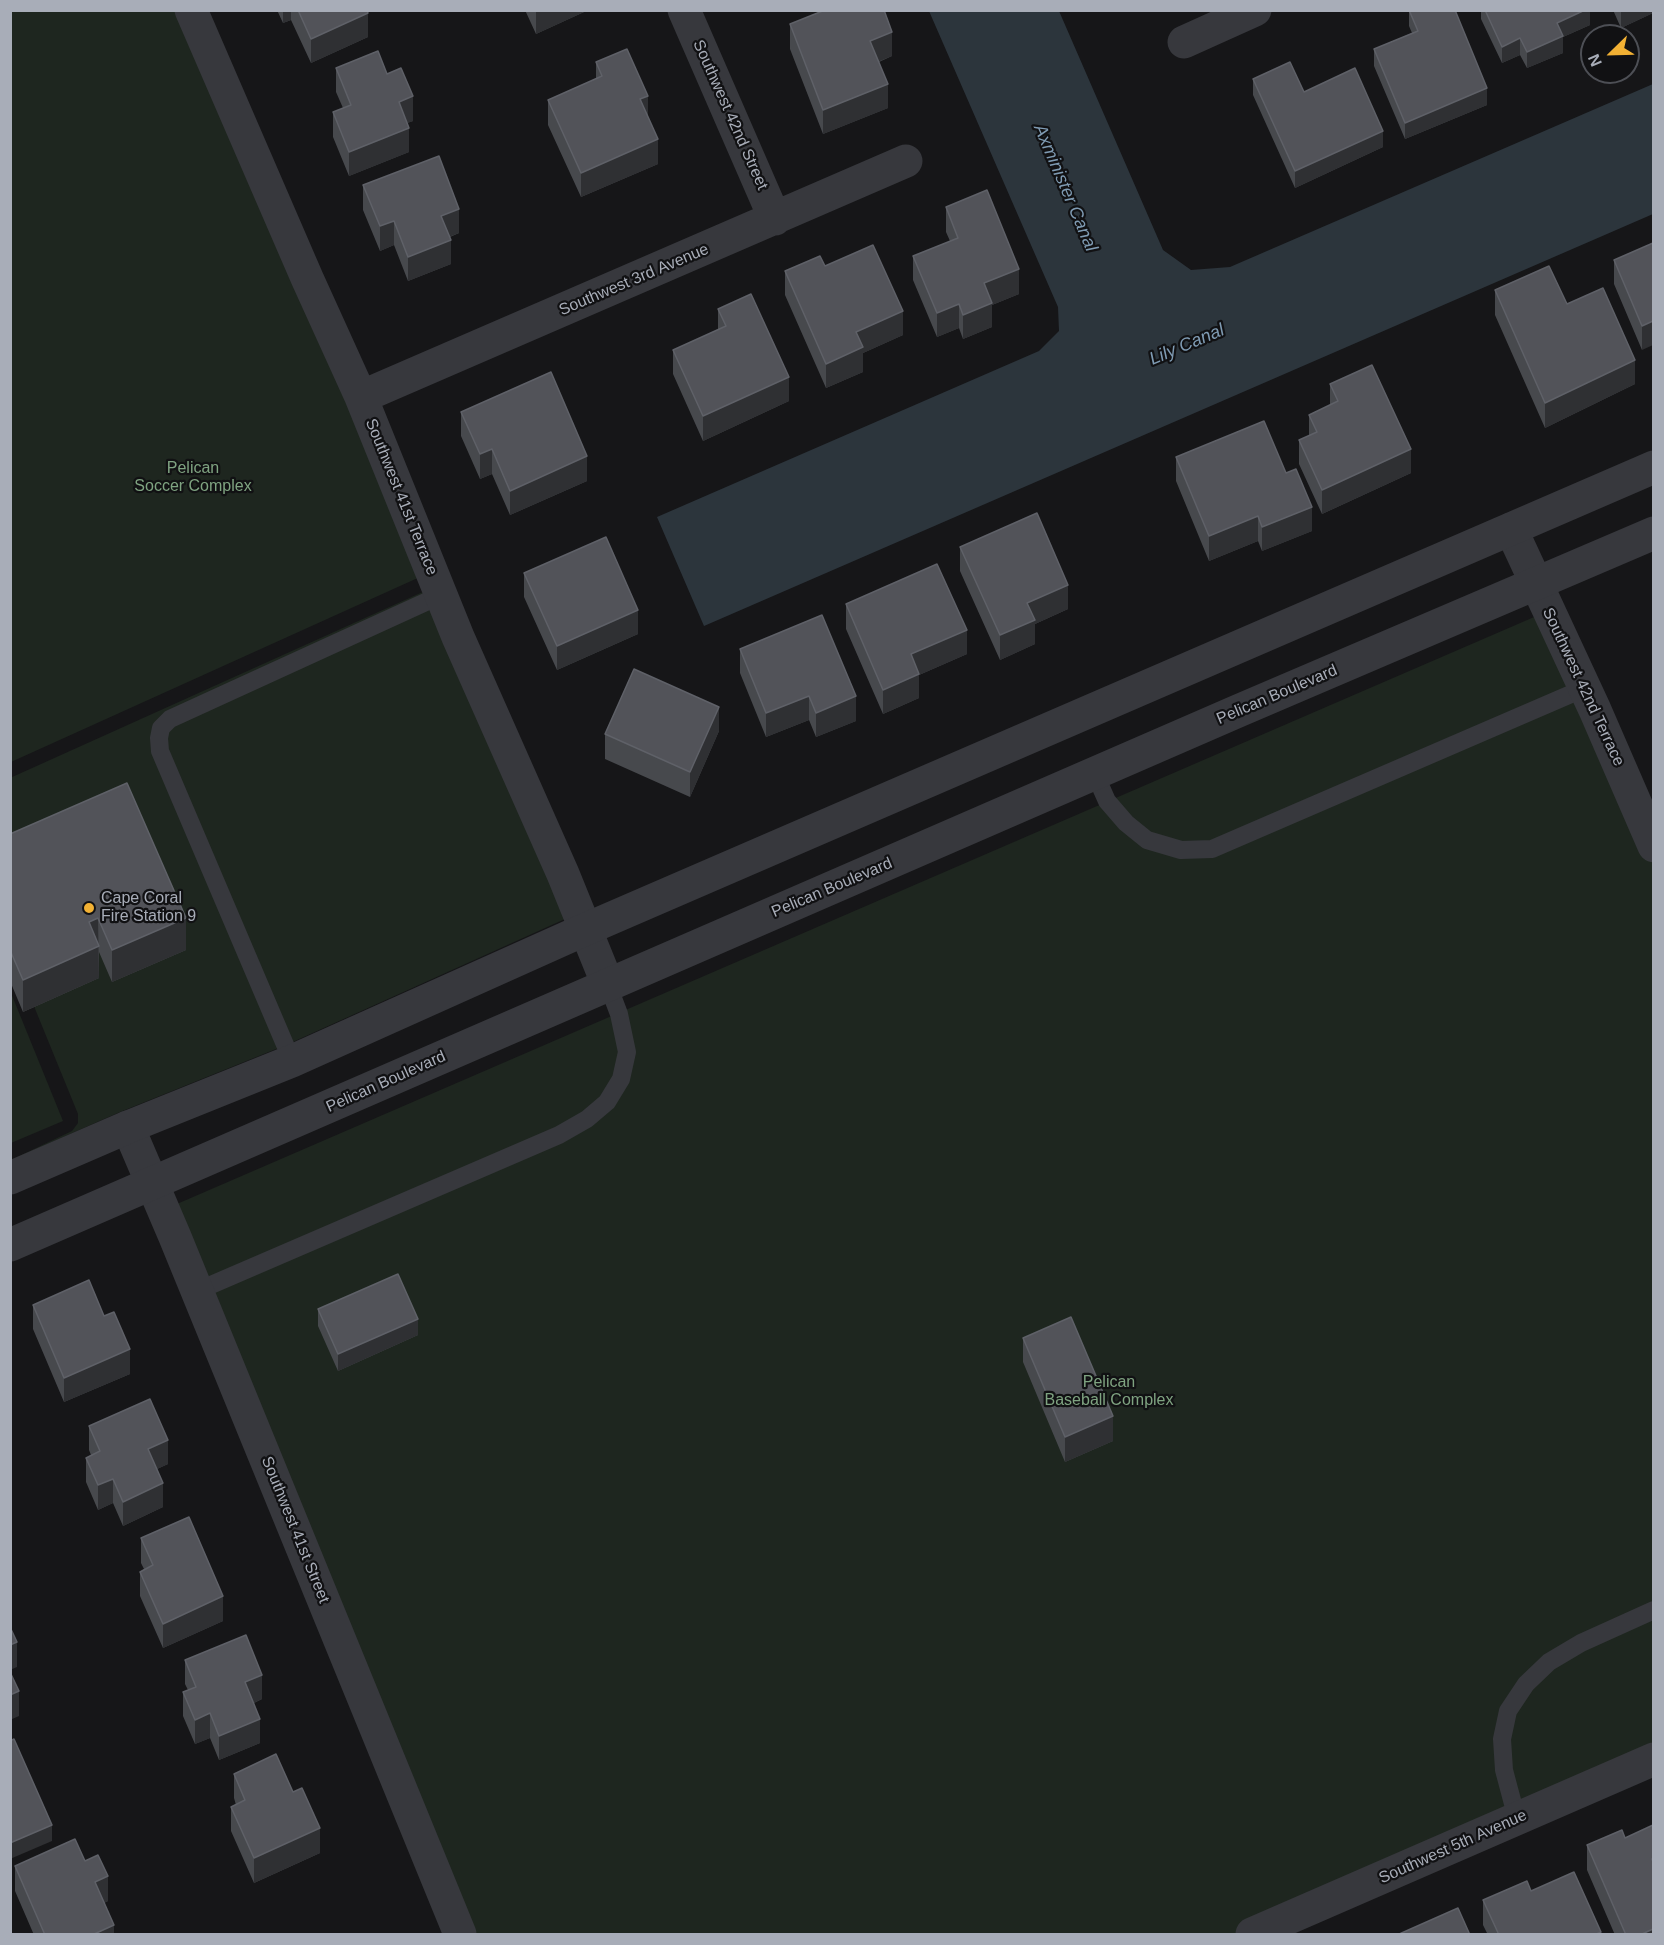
<!DOCTYPE html>
<html>
<head>
<meta charset="utf-8">
<style>
  body { margin:0 }
  #map { position:relative; width:1664px; height:1945px; overflow:hidden; background:#161618; font-family:Helvetica,sans-serif }
  canvas { display:block }
  .frame { position:absolute; inset:0; border:12px solid #a8adb8; pointer-events:none }
  .north { position:absolute; left:1580px; top:24px; width:60px; height:60px; box-sizing:border-box; background:#111113; border:2px solid #4d4f55; border-radius:50%; rotate:247deg; font-size:16px; font-weight:700; line-height:24px; text-align:center; color:#a8adb8 }
  .north::after { content:''; display:block; margin:auto; width:21px; height:27px; background:#f2b134; clip-path:polygon(50% 0,100% 100%,50% 72%,0 100%) }
</style>
</head>
<body>
<div id="map">
<canvas width="1664" height="1945"></canvas>
<div class="frame"></div>
<div class="north">N</div>
</div>
<script>
const c = document.querySelector('canvas').getContext('2d');
c.lineJoin = 'round';
function fillPath(path, color) { c.fillStyle = color; c.fill(path, 'evenodd'); }
const toPath = rows => new Path2D(rows.map(r => 'M' + r).join(''));
function stroke(path, color, width, dash) { c.strokeStyle = color; c.lineWidth = width; c.lineCap = dash ? 'butt' : 'round'; c.setLineDash(dash || []); c.stroke(path); }
function label(font, color, halo, rows, align = 'center') {
  c.font = font + ' Helvetica,sans-serif'; c.lineWidth = 4.5; c.setLineDash([]); c.textBaseline = 'middle'; c.strokeStyle = halo; c.fillStyle = color; for (const [text, x, y, turn = 0] of rows) {
    c.save(); c.translate(x, y); c.rotate((+turn || 0) * Math.PI / 180); c.textAlign = isNaN(turn) ? turn : align; if (halo) c.strokeText(text, 0, 0); c.fillText(text, 0, 0); c.restore();
  }
}
fillPath(toPath([
  [10,11,191,11,431,572,11,762],
  [436,586,576,914,286,1045,120,1112,11,1160,72,1131,78,1123,78,1114,11,950,10,778],
  [1548,611,1653,853,1653,1759,1252,1934,462,1934,163,1210],
  [11,993,63,1121,11,1143,10,1143]
]), '#1e261f');
fillPath(toPath([
  [929,11,1059,11,1163,250,1191,270,1230,267,1653,84,1653,214,704,626,657,517,1039,351,1059,331,1058,307]
]), '#2c353c');
stroke(toPath([
  [1095,774,1107,801,1126,823,1147,840,1181,850,1212,849,1585,688],
  [292,1061,160,751,159,738,161,728,170,719,441,595],
  [197,1291,559,1135,587,1119,607,1102,621,1079,627,1052,619,1014,608,985],
  [1517,1819,1504,1770,1502,1739,1508,1711,1526,1684,1549,1662,1581,1643,1654,1610]
]), '#37383d', 18);
stroke(toPath([
  [191,10,307,278,361,397,458,637,563,874,608,985],
  [684,10,775,219],
  [1184,42,1255,10],
  [361,397,906,161],
  [1511,529,1595,710,1654,846],
  [128,1127,175,1237,460,1934],
  [1252,1934,1654,1759]
]), '#37383d', 33);
stroke(toPath([
  [10,1178,128,1127,292,1061,584,930,1654,467],
  [10,1245,1238,711,1654,533]
]), '#37383d', 33);
fillPath(toPath([
  [277,10,367,10,368,37,311,63,291,20,283,23],
  [525,10,584,10,584,12,536,34],
  [1409,10,1487,105,1405,139,1374,66,1374,49,1412,33,1409,26],
  [1481,10,1590,10,1590,25,1563,37,1563,53,1527,68,1520,55,1502,63,1481,19],
  [1613,10,1653,10,1653,13,1621,28],
  [790,24,892,56,879,62,888,108,823,134,790,49],
  [596,62,648,117,658,164,581,197,548,125,548,100,596,79],
  [336,68,387,74,413,121,407,123,409,152,349,176,333,137,333,112,343,108,336,92],
  [1253,79,1304,92,1383,147,1295,188,1253,95],
  [363,185,459,233,450,237,451,264,408,281,394,245,380,251,363,210],
  [946,207,1019,294,992,305,992,327,963,339,959,328,937,337,913,280,913,256,950,241,946,232],
  [1653,243,1642,350,1614,284,1614,260],
  [825,266,903,335,863,353,863,372,826,388,785,295,785,271],
  [1495,290,1567,304,1635,384,1545,428,1495,315],
  [718,309,789,401,703,441,673,374,673,350,718,330],
  [1330,384,1411,473,1322,514,1299,464,1299,440,1309,436,1309,415,1330,405],
  [461,412,587,481,510,515,492,474,480,479,461,436],
  [1176,457,1286,473,1312,531,1262,551,1258,541,1209,561,1176,481],
  [960,547,1068,609,1035,624,1035,644,1000,660,960,571],
  [524,573,638,634,557,670,524,597],
  [846,604,967,654,919,675,919,698,883,714,846,629],
  [740,649,856,721,816,737,809,720,766,737,740,673],
  [719,731,690,797,605,759,605,734],
  [10,834,186,950,112,982,99,952,99,978,23,1012,10,981],
  [33,1305,104,1316,130,1374,64,1402,33,1329],
  [318,1309,418,1335,338,1371,318,1326],
  [1023,1338,1113,1441,1065,1462,1023,1362],
  [89,1426,168,1464,157,1469,163,1507,123,1526,113,1503,98,1510,86,1482,86,1458,91,1455,89,1450],
  [141,1538,223,1621,163,1648,140,1596,140,1572,144,1569,141,1563],
  [185,1660,262,1699,254,1703,260,1743,219,1760,210,1738,195,1744,183,1716,183,1692,188,1690,185,1684],
  [234,1774,320,1853,254,1883,231,1831,231,1807,236,1805,234,1798],
  [1625,1838,1653,1935,1615,1935,1587,1870,1587,1845],
  [85,1861,108,1901,104,1903,114,1935,34,1935,15,1891,15,1866],
  [1531,1891,1601,1935,1488,1935,1483,1925,1483,1900]
]), '#47494d');
fillPath(toPath([
  [283,10,291,10,291,20,283,23],
  [536,10,584,10,584,12,536,34],
  [1585,10,1590,10,1590,25,1563,37,1563,53,1527,68,1527,52,1557,23],
  [1622,10,1653,10,1653,13,1621,28,1621,11],
  [368,13,368,37,311,63,311,39],
  [892,32,892,56,870,65,870,41],
  [1520,38,1520,55,1502,63,1502,47],
  [888,84,888,108,823,134,823,110],
  [1487,88,1487,105,1405,139,1405,123],
  [413,96,413,121,399,126,399,102],
  [648,96,648,120,640,99],
  [409,128,409,152,349,176,349,152],
  [1383,131,1383,147,1295,188,1295,171],
  [658,139,658,164,581,197,581,173],
  [459,209,459,233,441,240,441,216],
  [394,221,394,245,380,251,380,226],
  [451,240,451,264,408,281,408,257],
  [1019,269,1019,294,992,305,992,327,963,339,963,315,984,283],
  [959,304,959,328,937,337,937,313],
  [903,311,903,335,863,353,863,372,826,388,826,364,856,332],
  [1653,321,1653,345,1642,350,1642,326],
  [1635,360,1635,384,1545,428,1545,403],
  [789,377,789,401,703,441,703,416],
  [492,449,492,474,480,479,480,454],
  [1411,449,1411,473,1322,514,1322,490],
  [587,456,587,481,510,515,510,491],
  [1312,507,1312,531,1262,551,1262,527],
  [1258,516,1258,541,1209,561,1209,536],
  [1068,585,1068,609,1035,624,1035,644,1000,660,1000,635,1027,603],
  [638,610,638,634,557,670,557,646],
  [967,630,967,654,919,675,919,698,883,714,883,690,911,654],
  [809,696,809,720,766,737,766,713],
  [856,696,856,721,816,737,816,713],
  [719,707,719,731,690,797,690,772],
  [98,918,99,978,23,1012,23,980,89,922],
  [186,918,186,950,112,982,112,950],
  [418,1319,418,1335,338,1371,338,1354],
  [130,1349,130,1374,64,1402,64,1378],
  [1113,1416,1113,1441,1065,1462,1065,1437],
  [168,1440,168,1464,148,1473,148,1449],
  [113,1479,113,1503,98,1510,98,1485],
  [163,1483,163,1507,123,1526,123,1502],
  [223,1596,223,1621,163,1648,163,1624],
  [17,1642,17,1667,10,1670,10,1645],
  [262,1675,262,1699,245,1707,245,1682],
  [19,1691,19,1716,10,1720,10,1695],
  [210,1713,210,1738,195,1744,195,1720],
  [260,1719,260,1743,219,1760,219,1736],
  [52,1825,52,1841,10,1859,10,1843],
  [320,1828,320,1853,254,1883,254,1858],
  [108,1876,108,1901,95,1907,95,1882],
  [114,1925,114,1935,92,1935],
  [1653,1929,1653,1935,1640,1935]
]), '#2f3033');
const building = toPath([
  [298,10,367,10,368,13,311,39,298,10],
  [825,10,884,10,892,32,870,41,888,84,823,110,790,24,825,10],
  [1409,10,1455,10,1487,88,1405,123,1374,49,1418,31,1409,10],
  [1485,10,1585,10,1557,23,1563,36,1527,52,1520,38,1502,47,1485,10],
  [627,49,648,96,640,99,658,139,581,173,548,100,602,76,596,62,627,49],
  [378,51,387,74,401,68,413,96,399,102,409,128,349,152,333,112,351,105,336,68,378,51],
  [1290,62,1304,92,1355,68,1383,131,1295,171,1253,79,1290,62],
  [439,156,459,209,441,216,451,240,408,257,394,221,380,226,363,185,439,156],
  [987,190,1019,269,984,283,992,303,963,315,959,304,937,313,913,256,958,238,946,207,987,190],
  [1653,243,1653,321,1642,326,1614,260,1653,243],
  [873,245,903,311,856,332,863,347,826,364,785,271,820,256,825,266,873,245],
  [1549,266,1567,304,1603,288,1635,360,1545,403,1495,290,1549,266],
  [751,294,789,377,703,416,673,350,726,326,718,309,751,294],
  [1372,365,1411,449,1322,490,1299,440,1317,432,1309,415,1338,401,1330,384,1372,365],
  [551,372,587,456,510,491,492,449,480,454,461,412,551,372],
  [1264,421,1286,473,1296,469,1312,507,1262,527,1258,516,1209,536,1176,457,1264,421],
  [1037,513,1068,585,1027,603,1035,620,1000,635,960,547,1037,513],
  [606,537,638,610,557,646,524,573,606,537],
  [937,564,967,630,911,654,919,674,883,690,846,604,937,564],
  [822,615,856,696,816,713,809,696,766,713,740,649,822,615],
  [634,669,719,707,690,772,605,734,634,669],
  [127,783,186,918,112,950,98,918,89,922,99,946,23,980,10,950,10,834,127,783],
  [398,1274,418,1319,338,1354,318,1309,398,1274],
  [89,1280,104,1316,114,1312,130,1349,64,1378,33,1305,89,1280],
  [1071,1317,1113,1416,1065,1437,1023,1338,1071,1317],
  [150,1399,168,1440,148,1449,163,1483,123,1502,113,1479,98,1485,86,1458,100,1451,89,1426,150,1399],
  [189,1517,223,1596,163,1624,140,1572,153,1565,141,1538,189,1517],
  [10,1627,17,1642,10,1645,10,1627],
  [246,1635,262,1675,245,1682,260,1719,219,1736,210,1713,195,1720,183,1692,196,1687,185,1660,246,1635],
  [10,1672,19,1691,10,1695,10,1672],
  [14,1739,52,1825,10,1843,10,1741,14,1739],
  [276,1754,293,1792,302,1788,320,1828,254,1858,231,1807,245,1800,234,1774,276,1754],
  [1653,1825,1653,1858,1652,1859,1653,1862,1653,1929,1640,1935,1626,1935,1587,1845,1622,1830,1625,1838,1653,1825],
  [75,1839,85,1861,98,1855,108,1876,95,1882,114,1925,92,1935,45,1935,15,1866,75,1839],
  [1574,1872,1601,1932,1594,1935,1499,1935,1483,1900,1527,1881,1531,1891,1574,1872],
  [1458,1908,1470,1935,1397,1935,1458,1908]
]);
fillPath(building, '#525359');
stroke(building, '#5f6168', 1.5);
for (const [x, y, r, color] of [
  [89,908,6,"#f2b134"]
]) { const dot = new Path2D(); dot.arc(x, y, r, 0, 2 * Math.PI); c.fillStyle = color; c.fill(dot); stroke(dot, '#111113', 2); }
label('16px', '#a8adb8', '#111113', [
  ["Southwest 42nd Street",730,115,66],
  ["Southwest 3rd Avenue",634,280,-23],
  ["Southwest 41st Terrace",401,497,68],
  ["Southwest 42nd Terrace",1583,687,65],
  ["Pelican Boulevard",1277,695,-23],
  ["Pelican Boulevard",832,888,-23],
  ["Pelican Boulevard",386,1082,-24],
  ["Southwest 41st Street",295,1530,68],
  ["Southwest 5th Avenue",1453,1847,-24]
]);
label('16px', '#7fa381', '#111113', [
  ["Pelican",193,469],
  ["Soccer Complex",193,487],
  ["Pelican",1109,1383],
  ["Baseball Complex",1109,1401]
]);
label('16px', '#a8adb8', '#111113', [
  ["Cape Coral",101,899],
  ["Fire Station 9",101,917]
], 'left');
label('italic 18px', '#7f9bb3', '#111113', [
  ["Axminister Canal",1065,188,67],
  ["Lily Canal",1187,345,-23]
]);
</script>
</body>
</html>
